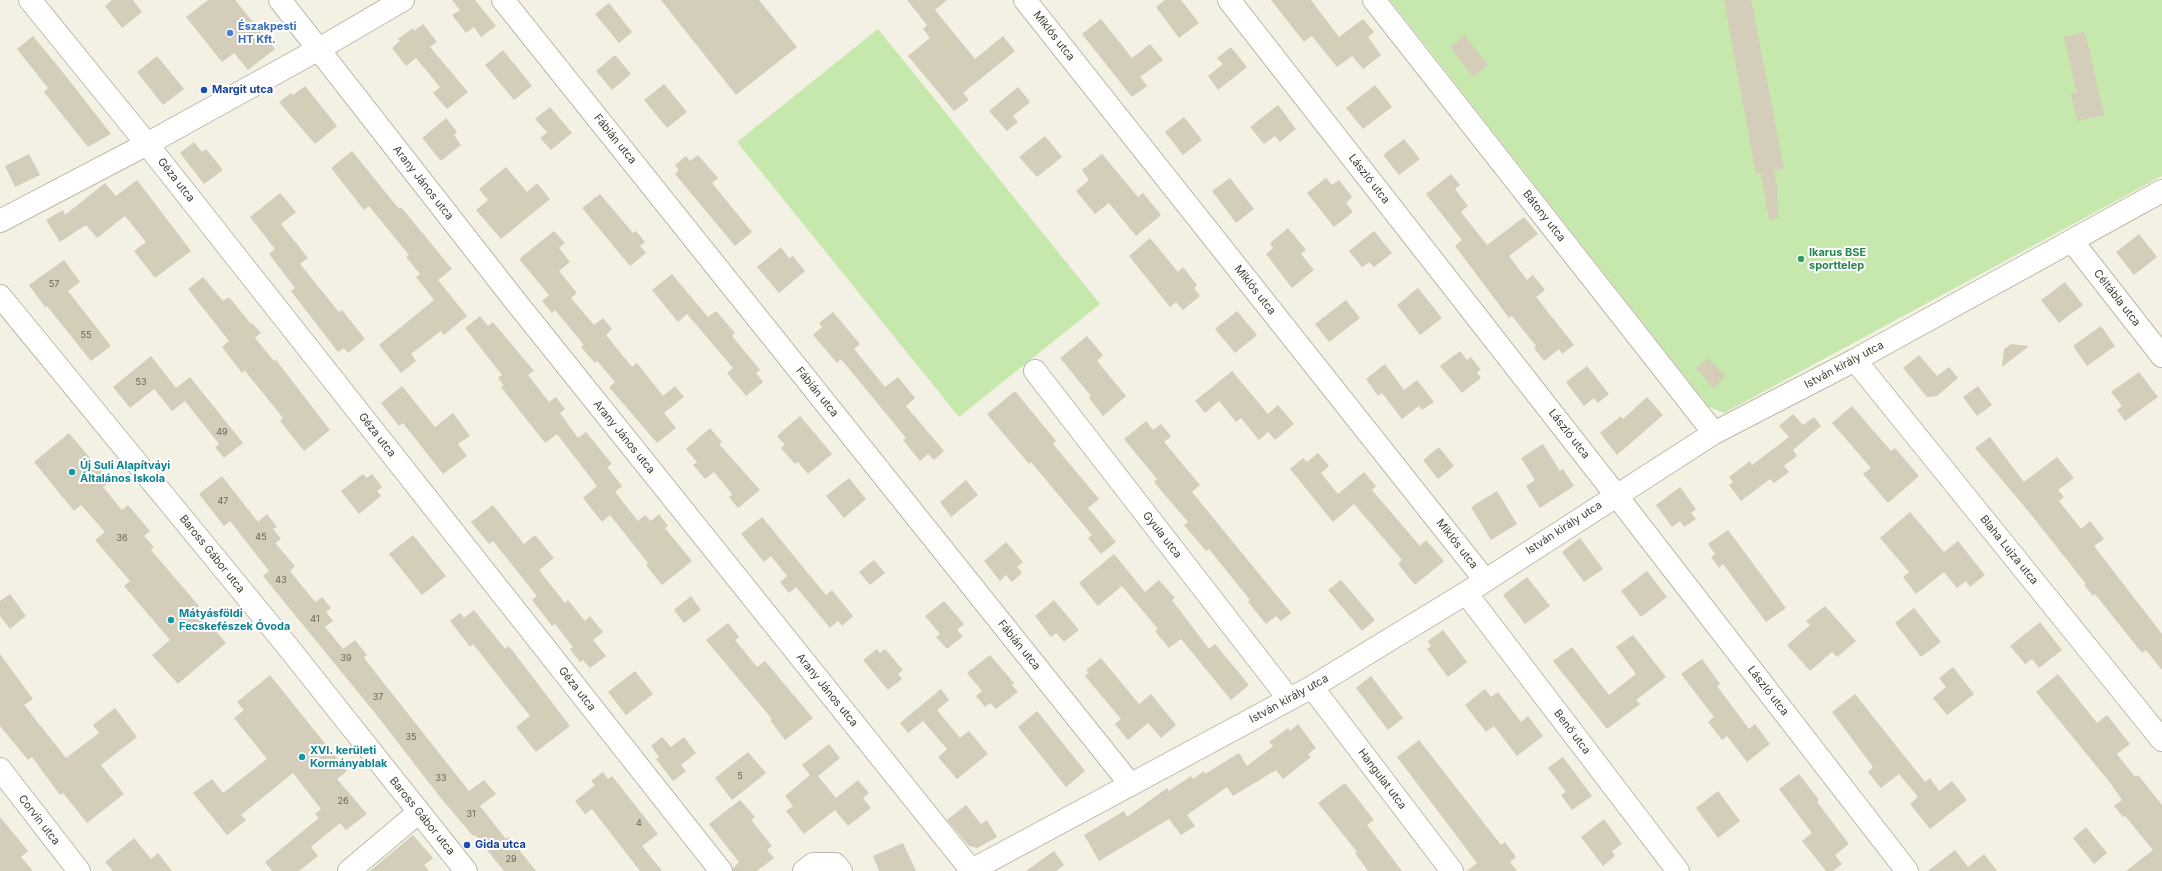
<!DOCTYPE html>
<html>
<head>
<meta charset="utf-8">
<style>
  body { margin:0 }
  canvas { display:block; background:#f3f0e4 }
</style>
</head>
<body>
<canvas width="2162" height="871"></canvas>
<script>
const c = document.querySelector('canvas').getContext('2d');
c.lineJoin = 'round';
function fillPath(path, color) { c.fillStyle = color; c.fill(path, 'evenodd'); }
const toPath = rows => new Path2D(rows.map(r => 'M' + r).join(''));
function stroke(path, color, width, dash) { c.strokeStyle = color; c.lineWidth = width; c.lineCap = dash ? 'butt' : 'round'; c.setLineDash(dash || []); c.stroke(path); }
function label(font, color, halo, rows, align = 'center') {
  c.font = font + ' Inter,sans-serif'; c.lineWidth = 4; c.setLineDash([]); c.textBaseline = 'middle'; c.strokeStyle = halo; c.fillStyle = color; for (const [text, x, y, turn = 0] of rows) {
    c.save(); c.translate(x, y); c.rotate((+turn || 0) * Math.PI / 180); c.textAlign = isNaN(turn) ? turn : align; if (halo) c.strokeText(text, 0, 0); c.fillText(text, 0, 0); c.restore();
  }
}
fillPath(toPath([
  [1390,0,2162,0,2162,176,1724,413,1709,407],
  [878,29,1100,304,959,417,737,142]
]), '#c6e8ac');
fillPath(toPath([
  [112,0,133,0,142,12,122,28,105,6],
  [208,0,235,0,275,49,248,70,234,53,222,62,186,17],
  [452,0,475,0,496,26,481,37,474,27,466,33,452,15,460,10],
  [661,0,759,0,797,47,736,95],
  [907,0,947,0,935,10,975,59,1003,36,1015,51,963,93,969,100,954,111,908,56,930,38,923,29,927,25],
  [1165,0,1181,0,1199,23,1179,38,1156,7],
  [1271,0,1311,0,1339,37,1363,19,1374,32,1368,37,1381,55,1363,69,1352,56,1337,67,1312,36,1304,42],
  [1724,0,1751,0,1784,168,1773,170,1777,185,1778,219,1769,220,1761,173,1756,174],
  [609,3,632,32,619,43,595,14],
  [1101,19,1132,58,1150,44,1163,60,1140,77,1147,86,1132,97,1082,34],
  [423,24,437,42,430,47,468,92,447,109,433,93,440,87,416,58,406,66,392,48,400,41,398,39,413,28,414,31],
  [2085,32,2104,115,2077,121,2071,94,2077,93,2064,37],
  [1465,35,1488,65,1473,77,1450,47],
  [33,36,65,75,111,134,88,147,44,92,48,88,17,49],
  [1231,47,1247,67,1218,90,1208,76,1223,64,1217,58],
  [503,50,532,86,514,100,485,65],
  [615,55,631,74,612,90,596,71],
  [157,56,184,89,163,105,137,72],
  [664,84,687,112,667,128,644,100],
  [1375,85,1392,107,1363,129,1346,108],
  [305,86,337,126,315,144,279,102,291,93,293,95],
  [1018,87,1030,102,1013,116,1018,122,1007,131,989,111],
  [1278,105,1296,129,1280,142,1275,136,1264,144,1250,127],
  [550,107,572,133,551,150,540,138,547,132,535,119],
  [1184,117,1202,140,1183,155,1165,132],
  [446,118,457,132,454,135,461,145,441,161,422,138],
  [1045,136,1062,157,1037,177,1019,157],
  [1404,139,1420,159,1399,175,1383,155],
  [194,142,202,152,206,149,223,170,204,184,180,153],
  [352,151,399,209,401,207,452,269,438,280,467,316,444,335,441,331,411,354,416,361,401,373,379,345,434,300,416,277,420,274,406,257,409,255,369,206,364,210,331,168],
  [29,154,40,175,15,187,5,166],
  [1102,154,1138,197,1143,193,1161,215,1136,236,1109,203,1095,214,1076,191,1089,180,1082,170],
  [698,155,718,178,712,183,752,232,735,246,675,174,679,170,675,165,686,156,690,161],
  [506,167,527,192,537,183,550,199,501,239,476,210,488,200,479,189],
  [1451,174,1460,185,1455,189,1468,206,1461,212,1487,245,1524,217,1538,234,1509,256,1527,280,1533,275,1545,290,1536,297,1574,345,1562,354,1559,349,1544,361,1534,348,1536,346,1512,316,1509,318,1455,246,1462,240,1426,194],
  [1230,178,1254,209,1236,223,1212,191],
  [1326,178,1332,185,1339,180,1352,197,1346,203,1353,212,1334,227,1307,193],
  [137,180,191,251,155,278,134,251,146,242,125,216,97,238,86,225,60,242,46,220,63,210,65,215,105,183,116,196],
  [280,193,296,212,281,224,308,258,300,264,339,312,342,310,365,339,348,353,344,348,338,352,291,291,295,288,269,254,275,249,250,217],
  [600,194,633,233,636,231,645,242,640,246,646,253,630,266,582,208],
  [1288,228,1306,250,1301,254,1314,270,1292,288,1266,254,1273,248,1270,243],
  [554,231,565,243,559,248,570,262,559,271,577,293,571,298,594,325,603,318,612,329,606,335,632,367,637,363,663,396,675,386,684,397,664,413,676,428,657,443,609,387,615,382,597,361,595,363,581,347,584,345,555,310,552,313,542,301,549,295,519,259],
  [1374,231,1392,253,1374,267,1369,262,1362,267,1349,251],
  [2139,234,2157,257,2134,275,2116,252],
  [1150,238,1178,272,1183,267,1197,285,1194,288,1200,296,1183,310,1176,302,1170,307,1129,256],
  [781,247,789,258,793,256,805,271,779,293,757,267],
  [64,260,80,282,68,291,111,346,91,361,47,306,45,307,29,285],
  [672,274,708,317,716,311,735,333,732,336,760,370,756,373,763,382,746,396,727,373,733,368,687,314,678,322,652,290],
  [203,277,223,301,229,297,251,324,252,323,261,333,255,338,274,361,276,360,330,430,304,451,280,421,283,418,245,371,242,373,222,347,229,341,188,289],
  [2065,282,2083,305,2059,323,2041,300],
  [1418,288,1442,318,1420,335,1397,305],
  [1346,300,1360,318,1329,342,1315,324],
  [1237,311,1257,335,1235,353,1215,329],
  [833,312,860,344,854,349,885,387,898,377,915,398,906,406,944,451,934,460,928,454,920,461,903,440,906,438,841,359,837,363,813,335,822,327,819,323],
  [480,316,488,326,493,322,534,371,528,375,549,402,556,397,565,409,560,413,578,438,586,432,612,464,607,467,622,486,615,492,638,521,645,515,651,521,659,514,668,526,665,528,692,561,662,585,646,565,648,563,610,515,602,522,583,498,597,486,557,434,545,443,501,387,504,386,498,378,502,375,465,328],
  [2101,326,2115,346,2087,366,2073,346],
  [1087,336,1103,355,1097,361,1126,396,1103,416,1089,398,1091,396,1060,358],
  [2011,344,2029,346,2002,367,2004,349],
  [1460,351,1467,360,1471,357,1481,370,1477,372,1481,378,1462,393,1440,366],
  [1919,355,1937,376,1949,367,1958,378,1937,396,1927,397,1903,368],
  [151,356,176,388,190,377,243,443,224,458,215,447,219,444,185,401,172,411,154,389,130,408,113,387],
  [1708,358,1726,376,1713,388,1696,368],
  [1385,364,1404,390,1417,380,1434,402,1422,410,1419,406,1402,419,1382,393,1378,396,1366,379],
  [1587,366,1609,394,1598,403,1594,398,1584,406,1566,382],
  [1232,371,1268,414,1278,405,1294,424,1275,440,1268,432,1259,440,1241,418,1236,422,1219,401,1205,413,1195,401],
  [2139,372,2158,397,2125,421,2117,410,2122,406,2111,392],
  [402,386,435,427,453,413,470,436,458,444,467,456,443,474,403,423,399,426,381,403],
  [1978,386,1992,405,1977,416,1963,397],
  [1015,391,1056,441,1053,444,1099,499,1088,508,1116,542,1101,554,1088,538,1092,535,1031,462,1029,464,987,414],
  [1647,397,1663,415,1617,455,1600,433,1621,416,1623,419],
  [1852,406,1891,451,1895,448,1919,476,1888,503,1863,474,1871,468,1832,423],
  [1793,414,1803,425,1814,417,1821,426,1793,450,1797,456,1784,466,1789,472,1774,483,1770,479,1741,501,1729,485,1733,482,1729,477,1750,461,1752,465,1789,437,1779,426],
  [800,416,832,454,808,474,798,462,795,464,781,448,785,445,777,436],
  [1146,421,1153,430,1161,424,1171,436,1164,442,1200,485,1192,492,1291,613,1281,621,1276,616,1266,624,1248,602,1250,600,1209,549,1206,551,1184,525,1188,522,1154,482,1157,479,1124,439],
  [710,428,722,442,719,444,760,490,738,508,729,497,732,494,714,472,705,479,693,465,697,462,686,449],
  [69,433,110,482,103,487,122,510,128,505,150,531,144,536,154,547,151,550,199,606,196,608,226,643,178,684,152,655,170,640,124,586,130,581,95,540,105,532,81,505,74,511,34,462],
  [1990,437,2024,482,2057,457,2074,478,2058,490,2064,497,2059,501,2081,529,2090,521,2104,539,2094,546,2162,634,2162,670,2146,650,2142,653,2095,594,2093,596,2084,585,2086,584,2029,512,1975,448],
  [1543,444,1560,471,1563,469,1574,486,1540,508,1526,486,1535,480,1521,458],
  [1439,447,1454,466,1438,479,1423,460],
  [1318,453,1329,466,1321,473,1338,494,1364,472,1376,486,1372,490,1420,546,1426,540,1444,561,1415,585,1398,564,1402,560,1354,504,1333,522,1290,469,1303,458,1307,462],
  [363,474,367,478,372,474,382,487,377,491,381,496,359,514,341,491],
  [222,476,258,522,267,514,277,527,273,529,281,539,275,543,295,566,290,571,315,602,322,597,331,608,326,612,333,621,325,627,343,649,355,640,367,655,364,658,469,791,484,780,496,794,480,806,506,839,509,837,536,871,504,871,475,835,473,836,440,797,375,713,281,598,263,576,269,571,230,521,224,526,199,494],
  [849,478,866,499,844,518,826,496],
  [966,480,978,495,951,517,940,502],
  [1680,487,1696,509,1691,513,1696,519,1684,527,1680,521,1672,527,1656,505],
  [1497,491,1517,524,1491,540,1471,507],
  [493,505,524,544,535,535,554,558,539,570,565,603,568,600,585,621,590,616,603,632,593,640,606,656,590,668,583,660,580,662,570,649,573,647,555,624,552,626,532,600,537,596,493,541,489,544,471,522],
  [1910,512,1944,552,1958,541,1985,575,1970,587,1966,581,1957,588,1944,572,1916,594,1903,577,1909,572,1880,538],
  [762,517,826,595,832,590,853,616,842,626,838,621,830,628,796,587,789,593,780,582,787,576,771,556,764,562,741,534],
  [1728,530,1786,608,1766,622,1723,564,1719,568,1711,557,1715,554,1708,544],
  [413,535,446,576,422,595,389,554],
  [1580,538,1603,569,1584,582,1562,552],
  [1006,542,1023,562,1017,567,1022,573,1012,582,1006,575,1000,581,984,561],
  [1114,554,1145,592,1159,580,1175,598,1172,600,1209,649,1215,644,1249,685,1231,700,1181,639,1169,648,1155,631,1158,629,1122,586,1098,606,1079,583],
  [874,560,885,573,870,585,859,572],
  [1647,571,1667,597,1641,617,1621,591],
  [1527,577,1550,606,1525,624,1503,595],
  [1341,580,1375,620,1362,631,1328,590],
  [10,594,26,616,10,629,0,616,0,601],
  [691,596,701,610,684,623,674,610],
  [1054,600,1079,630,1064,642,1056,633,1051,637,1035,616],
  [944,601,964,624,957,630,963,636,947,649,936,637,940,634,925,616],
  [1825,606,1856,641,1837,657,1832,652,1810,671,1787,645,1810,625,1806,621],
  [1914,608,1941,642,1921,657,1895,623],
  [474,610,505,649,509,646,570,726,536,752,516,727,530,716,473,644,470,647,450,621,460,613,464,618],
  [2040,622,2062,650,2039,668,2032,659,2025,664,2010,646],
  [728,623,739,637,735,640,757,667,765,661,813,718,785,740,770,720,772,719,706,640],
  [1443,630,1467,662,1448,677,1427,649,1431,646,1428,641],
  [1633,635,1666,677,1636,700,1640,704,1607,729,1553,661,1572,647,1609,695,1636,674,1616,647],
  [877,649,880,653,885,649,903,670,898,674,902,679,888,690,863,660],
  [0,654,33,699,24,705,66,758,99,733,93,725,115,708,137,737,101,765,124,794,87,823,63,793,60,795,32,757,28,760,0,726],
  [990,655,1014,683,1012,685,1018,692,996,709,990,703,985,707,976,696,982,691,967,673],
  [1101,658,1139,704,1151,694,1176,725,1161,738,1148,723,1128,740,1115,724,1121,719,1085,676,1089,673,1086,670],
  [1702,659,1720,684,1717,686,1749,729,1755,724,1770,744,1747,762,1727,736,1722,740,1708,722,1714,717,1681,674],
  [1953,667,1974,694,1947,715,1933,698,1946,687,1939,678],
  [635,671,653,694,626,715,608,692],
  [2058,674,2097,723,2107,715,2130,744,2117,754,2135,777,2138,775,2162,805,2162,871,2126,871,2153,850,2125,816,2123,817,2114,806,2122,800,2111,784,2036,692],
  [270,675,347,771,337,779,367,814,346,830,340,823,311,847,318,856,299,871,272,871,265,862,319,818,315,814,321,809,293,773,241,815,246,820,227,835,193,793,212,779,223,793,267,759,234,718,244,710,237,702],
  [1371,676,1403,718,1388,730,1356,688],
  [941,689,949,700,937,710,960,738,969,731,988,754,957,779,938,757,947,749,923,721,908,733,900,723],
  [1485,689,1491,697,1498,692,1521,722,1528,716,1543,736,1517,756,1494,726,1486,732,1465,705],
  [1855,694,1925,782,1930,778,1939,791,1952,781,1967,800,1930,829,1910,804,1918,797,1899,774,1881,788,1868,772,1873,767,1832,712],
  [1037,711,1085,771,1066,787,1018,727],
  [1298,724,1316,748,1308,754,1311,757,1283,779,1276,770,1233,796,1227,787,1187,815,1195,826,1181,835,1169,819,1099,861,1084,835,1124,811,1127,817,1167,788,1169,791,1191,776,1193,779,1204,771,1205,774,1239,753,1247,766,1273,746,1269,742,1288,728,1290,731],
  [662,737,671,747,684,737,696,753,681,765,686,771,673,781,656,759,659,757,651,746],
  [1419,740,1501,845,1505,842,1516,857,1510,862,1517,871,1467,871,1477,863,1397,757],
  [829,744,840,758,818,776,836,798,858,780,869,793,863,798,871,808,848,826,835,810,804,834,786,811,793,806,785,796,810,775,802,765],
  [748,752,766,773,732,800,715,778],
  [1563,757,1592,796,1572,810,1561,795,1566,792,1548,768],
  [603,772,608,779,612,776,658,834,642,846,662,871,640,871,592,809,585,814,575,801,595,785,591,781],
  [1799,774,1819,800,1817,802,1849,844,1835,855,1842,864,1833,871,1826,871,1802,841,1812,833,1779,789],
  [1345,783,1374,820,1367,825,1402,871,1368,871,1355,853,1357,852,1318,803],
  [1718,791,1740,821,1718,838,1696,808],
  [740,800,755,817,751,820,772,846,767,850,774,858,757,871,733,871,733,868,739,862,709,824],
  [966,805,981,824,987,820,997,837,977,848,969,846,947,820],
  [0,817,28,851,21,857,33,871,0,871],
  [1604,819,1622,844,1612,851,1615,856,1603,866,1581,837],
  [2086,827,2107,853,2094,864,2073,838],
  [413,835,433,858,424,865,429,871,370,871],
  [134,838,151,859,158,853,172,871,113,871,105,862],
  [903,843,916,871,879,871,873,856],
  [1955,850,1968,867,1984,854,1997,871,1928,871],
  [1054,851,1064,865,1056,871,1026,871]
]), '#d4cdba');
const minor = toPath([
  [30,0,147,144,721,871],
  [280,0,516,302,972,871],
  [503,0,1131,785],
  [1025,0,1485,580],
  [1229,0,1616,495,1907,871],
  [1374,0,1714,433],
  [0,221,147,144,319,49,403,0],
  [2072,241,2162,356],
  [0,296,288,647,466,871],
  [1855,360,2162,740],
  [1035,371,1289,699],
  [1466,593,1678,871],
  [1312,687,1452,871],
  [0,769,79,871],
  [349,871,419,812],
  [804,871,813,864,835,864,841,871],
  [970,871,1312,687,1466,593,1714,433,1855,360,2162,191]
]);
stroke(minor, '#beb9a7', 24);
stroke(minor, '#fff', 22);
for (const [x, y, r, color] of [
  [230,33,4,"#3f7fe0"],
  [204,90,4,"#1a4fb4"],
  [1801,259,4,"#2e9e5b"],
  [72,472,4,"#0f9aa8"],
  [171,620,4,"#0f9aa8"],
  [302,757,4,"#0f9aa8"],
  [467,845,4,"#1a4fb4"]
]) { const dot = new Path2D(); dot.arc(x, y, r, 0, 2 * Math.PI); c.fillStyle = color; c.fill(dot); stroke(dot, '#fff', 1.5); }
label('9px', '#696356', null, [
  ["57",54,284],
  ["55",86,335],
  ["53",141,382],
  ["49",222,432],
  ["47",223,501],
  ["45",261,537],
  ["36",122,538],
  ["43",281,580],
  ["41",315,619],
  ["39",346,658],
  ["37",378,697],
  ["35",411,737],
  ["5",740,776],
  ["33",441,778],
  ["26",343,801],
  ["31",471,814],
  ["4",639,823],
  ["29",511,859]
]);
label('bold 11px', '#366cbe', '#fff', [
  ["Északpesti",238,27],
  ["HT Kft.",238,40]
], 'left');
label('11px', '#454034', '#fff', [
  ["Miklós utca",1054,36,52],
  ["Fábián utca",615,139,51],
  ["László utca",1369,179,52],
  ["Géza utca",176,180,52],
  ["Arany János utca",423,183,52],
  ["Bátony utca",1544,216,52],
  ["Miklós utca",1255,290,52],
  ["Céltábla utca",2117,298,52],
  ["István király utca",1844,365,-28],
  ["Fábián utca",817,392,51],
  ["László utca",1569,434,52],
  ["Géza utca",377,435,52],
  ["Arany János utca",624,437,51],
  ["István király utca",1564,528,-33],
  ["Gyula utca",1162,535,52],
  ["Miklós utca",1457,544,52],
  ["Blaha Lujza utca",2009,550,51],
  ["Baross Gábor utca",212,554,51],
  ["Fábián utca",1019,645,51],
  ["Géza utca",577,689,52],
  ["Arany János utca",827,690,51],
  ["László utca",1768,691,52],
  ["István király utca",1289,699,-29],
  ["Benő utca",1572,732,53],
  ["Hangulat utca",1382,779,53],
  ["Baross Gábor utca",422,816,51],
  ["Corvin utca",39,820,52]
]);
label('bold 11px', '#164399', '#fff', [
  ["Margit utca",212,90],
  ["Gida utca",475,845]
], 'left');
label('bold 11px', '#27864d', '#fff', [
  ["Ikarus BSE",1809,253],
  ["sporttelep",1809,266]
], 'left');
label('bold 11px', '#0d838f', '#fff', [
  ["Új Suli Alapítváyi",80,466],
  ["Általános Iskola",80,479],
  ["Mátyásföldi",179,614],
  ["Fecskefészek Óvoda",179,627],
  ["XVI. kerületi",310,751],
  ["Kormányablak",310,764]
], 'left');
</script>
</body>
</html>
